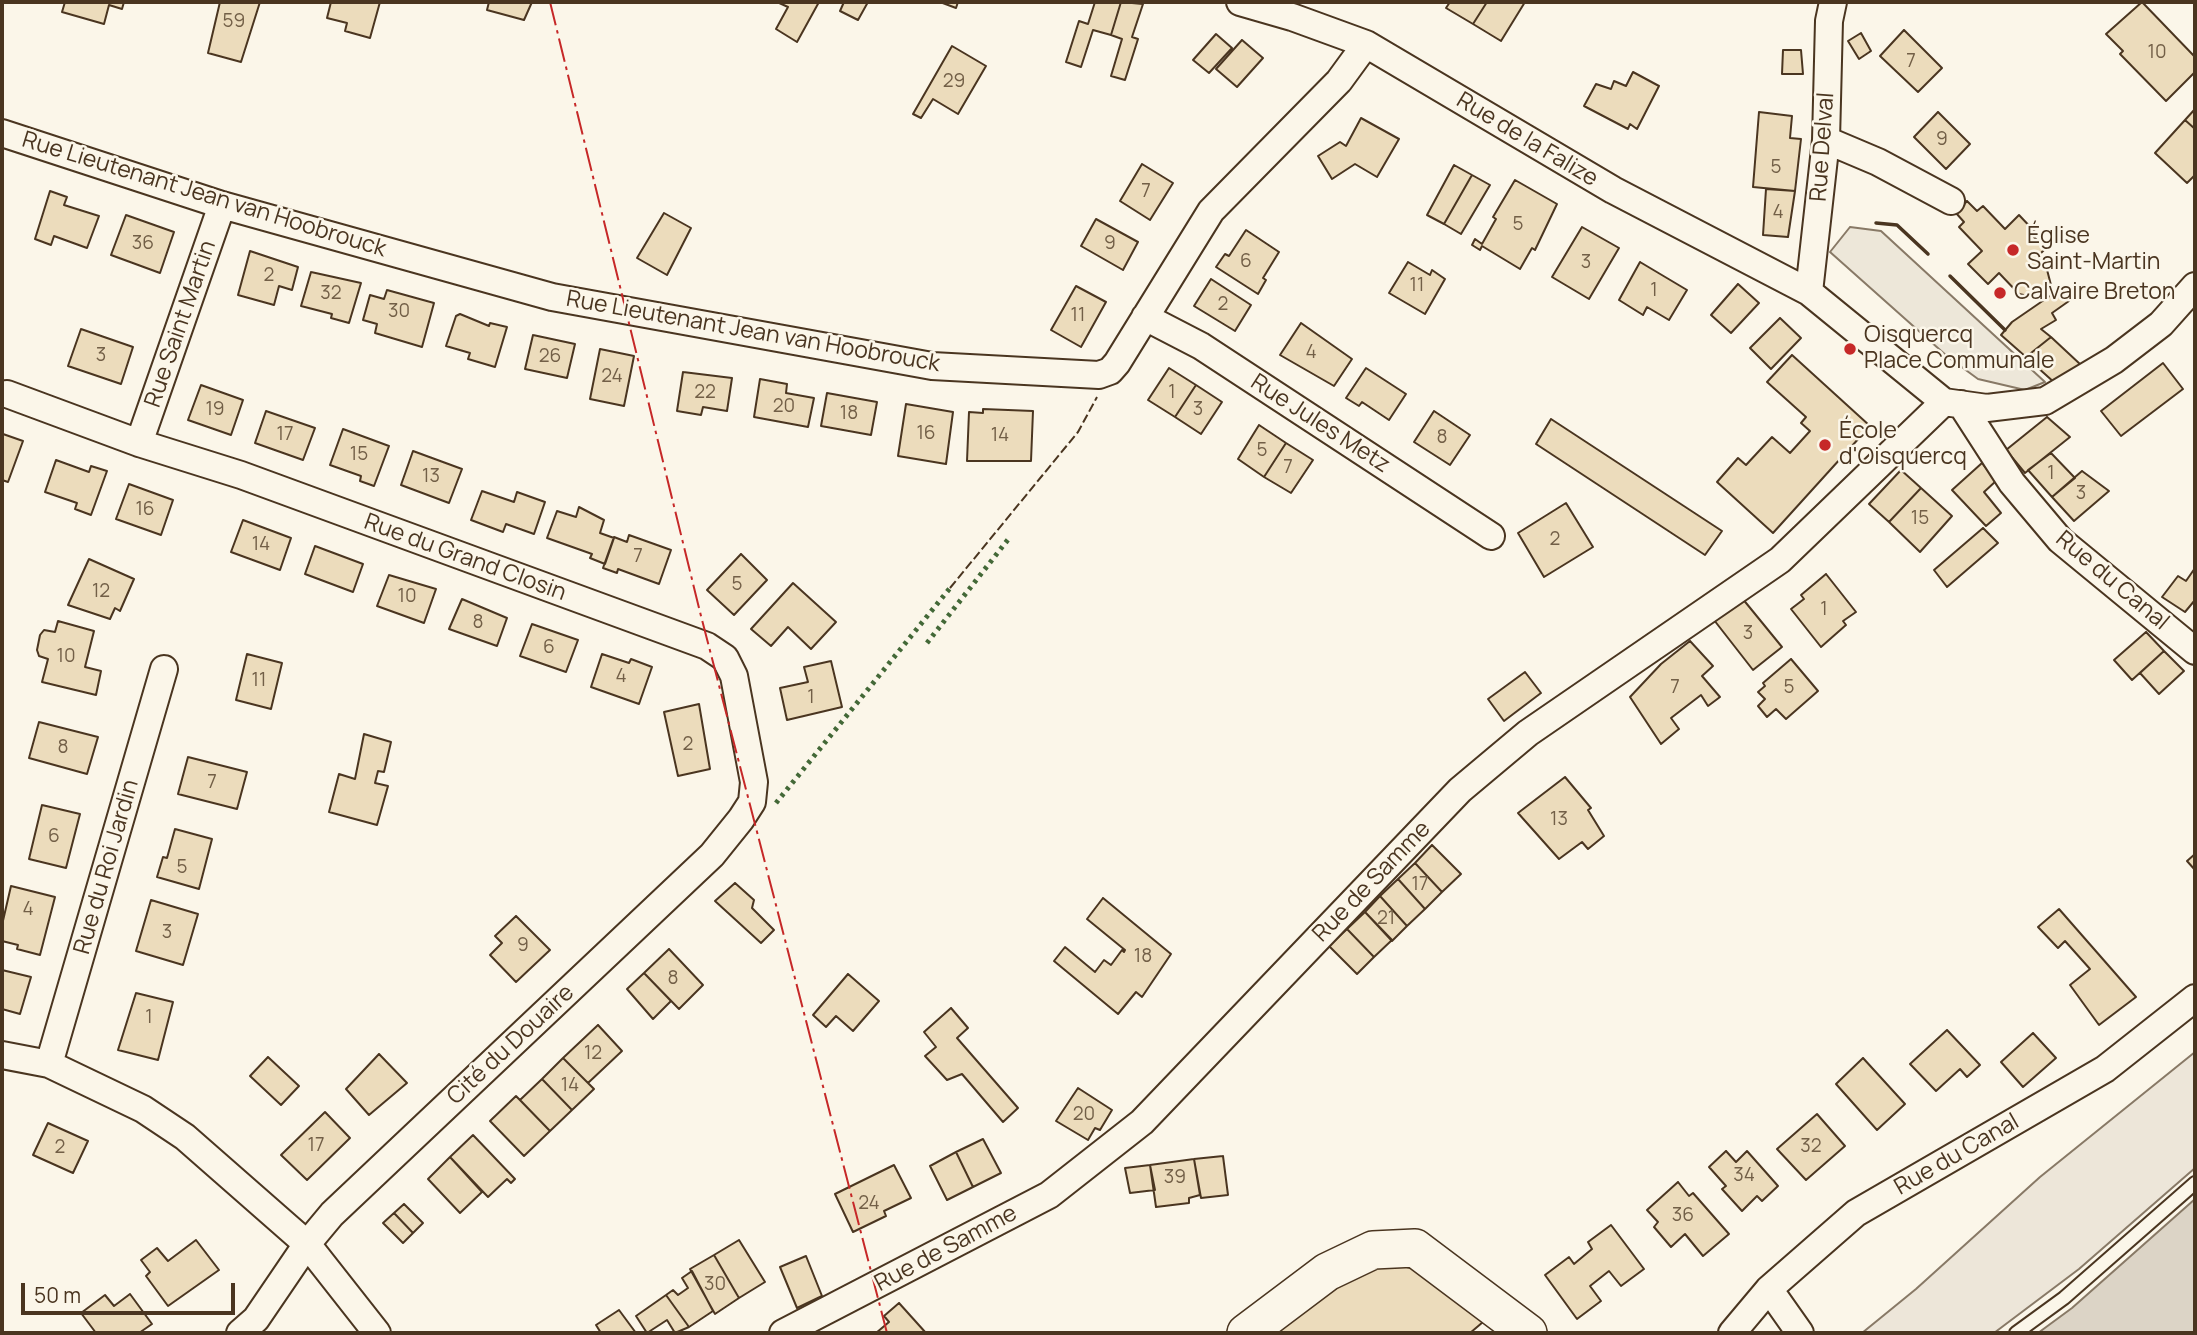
<!DOCTYPE html>
<html>
<head>
<meta charset="utf-8">
<style>
  body { margin:0 }
  #map { position:relative; width:2197px; height:1335px; overflow:hidden; background:#fbf6e9; font-family:Manrope,sans-serif }
  canvas { display:block }
  .frame { position:absolute; inset:0; border:4px solid #4a3520; pointer-events:none }
  .scale { position:absolute; left:21px; top:1283px; width:214px; height:32px; box-sizing:border-box; border:4px solid #4a3520; border-top:0; padding-left:9px; font-size:21px; line-height:24px; white-space:nowrap; color:#4a3520; -webkit-text-stroke:5px #fbf6e9; paint-order:stroke }
</style>
</head>
<body>
<div id="map">
<canvas width="2197" height="1335"></canvas>
<div class="frame"></div>
<div class="scale">50 m</div>
</div>
<script>
const c = document.querySelector('canvas').getContext('2d');
c.lineJoin = 'round';
function fillPath(path, color) { c.fillStyle = color; c.fill(path, 'evenodd'); }
const toPath = rows => new Path2D(rows.map(r => 'M' + r).join(''));
function stroke(path, color, width, dash) { c.strokeStyle = color; c.lineWidth = width; c.lineCap = dash ? 'butt' : 'round'; c.setLineDash(dash || []); c.stroke(path); }
function label(font, color, halo, rows, align = 'center') {
  c.font = font + ' Manrope,sans-serif'; c.lineWidth = 5; c.setLineDash([]); c.textBaseline = 'middle'; c.strokeStyle = halo; c.fillStyle = color; for (const [text, x, y, turn = 0] of rows) {
    c.save(); c.translate(x, y); c.rotate((+turn || 0) * Math.PI / 180); c.textAlign = isNaN(turn) ? turn : align; if (halo) c.strokeText(text, 0, 0); c.fillText(text, 0, 0); c.restore();
  }
}
const green = toPath([
  [2195,1052,2195,1168,2079,1269,1994,1333,1862,1333,1916,1289,2040,1177,2195,1052]
]);
fillPath(green, '#ede6d9');
stroke(green, '#887966', 2);
const parking = toPath([
  [1850,227,1881,231,2045,382,2025,390,1978,379,1948,357,1830,252,1850,227]
]);
fillPath(parking, '#ede7d9');
stroke(parking, '#887966', 2);
const water = toPath([
  [2195,1199,2195,1333,2038,1333,2072,1308,2195,1199]
]);
fillPath(water, '#dcd4c6');
stroke(water, '#887966', 2);
const building = toPath([
  [65,2,124,2,122,9,109,5,104,24,62,12,65,2],
  [220,2,260,2,241,62,208,53,220,2],
  [331,2,380,2,370,38,345,31,347,23,327,18,331,2],
  [489,2,532,2,524,20,487,10,489,2],
  [777,2,819,2,797,42,776,29,788,7,777,2],
  [844,2,868,2,858,20,840,11,844,2],
  [940,2,958,2,956,8,940,2],
  [1095,2,1121,2,1111,35,1093,30,1081,67,1066,62,1079,21,1088,24,1095,2],
  [1121,2,1143,4,1132,37,1138,39,1125,80,1111,76,1122,39,1111,35,1121,2],
  [1450,2,1487,2,1473,24,1446,8,1450,2],
  [1487,2,1525,2,1501,41,1473,24,1487,2],
  [2142,2,2195,57,2195,72,2166,101,2120,54,2123,51,2106,34,2142,2],
  [1904,30,1942,68,1918,92,1880,56,1904,30],
  [1861,33,1871,51,1859,59,1848,41,1861,33],
  [1216,34,1232,48,1209,73,1193,60,1216,34],
  [1242,40,1263,58,1237,87,1216,69,1242,40],
  [952,46,986,66,958,114,933,99,921,118,913,114,952,46],
  [1783,50,1801,50,1803,74,1782,74,1783,50],
  [1633,72,1659,86,1637,129,1630,124,1628,129,1584,106,1596,84,1611,89,1614,81,1626,86,1633,72],
  [2195,109,2195,129,2185,120,2195,109],
  [1759,112,1792,116,1790,138,1801,139,1795,191,1753,187,1759,112],
  [1938,112,1970,144,1946,169,1914,137,1938,112],
  [1361,118,1399,139,1377,177,1355,164,1332,179,1318,156,1340,142,1346,146,1361,118],
  [2185,120,2195,129,2195,175,2187,183,2155,153,2185,120],
  [1142,164,1173,183,1150,220,1120,201,1142,164],
  [1454,165,1472,175,1444,224,1427,215,1454,165],
  [1472,175,1490,185,1461,234,1444,224,1472,175],
  [1515,180,1557,204,1535,250,1532,248,1520,269,1482,246,1480,250,1472,245,1475,239,1482,244,1496,219,1493,217,1515,180],
  [1766,189,1795,191,1788,237,1763,235,1766,189],
  [50,191,67,197,64,205,99,216,87,248,54,236,51,245,35,239,50,191],
  [1967,201,1977,211,1983,206,2005,229,2019,215,2037,234,2034,237,2045,249,2037,257,2046,266,2051,285,2038,298,2019,294,1999,273,1988,284,1968,264,1982,251,1959,227,1964,222,1956,213,1967,201],
  [664,213,691,228,667,275,637,258,664,213],
  [126,215,174,232,160,273,111,255,126,215],
  [1096,219,1138,242,1123,270,1081,246,1096,219],
  [1582,227,1619,248,1589,299,1552,277,1582,227],
  [1246,230,1279,252,1263,278,1266,280,1258,294,1216,267,1225,254,1229,256,1246,230],
  [250,251,298,267,292,290,279,286,274,305,238,295,250,251],
  [1408,262,1430,275,1432,270,1445,279,1425,314,1389,293,1408,262],
  [1640,262,1687,290,1669,320,1647,307,1643,315,1619,300,1640,262],
  [311,272,361,283,349,323,331,318,332,314,301,306,311,272],
  [1211,279,1251,305,1235,331,1194,306,1211,279],
  [1738,284,1759,303,1731,333,1711,315,1738,284],
  [1076,286,1106,302,1081,347,1051,330,1076,286],
  [2060,289,2069,301,2052,313,2056,320,2041,329,2051,337,2026,357,2001,335,2012,322,2060,289],
  [387,290,434,303,422,347,375,333,377,324,363,320,370,295,384,299,387,290],
  [460,314,489,326,490,323,507,327,495,367,468,359,470,353,446,346,456,316,460,314],
  [1780,318,1801,338,1771,369,1750,348,1780,318],
  [1301,323,1352,359,1334,386,1280,355,1301,323],
  [81,329,133,347,121,384,68,366,81,329],
  [533,335,575,344,567,378,525,369,533,335],
  [2051,337,2081,365,2056,384,2026,357,2051,337],
  [600,349,634,356,624,406,590,399,600,349],
  [1792,355,1870,426,1773,533,1717,482,1738,458,1746,465,1772,437,1790,453,1810,431,1801,423,1806,417,1767,382,1792,355],
  [2163,363,2183,389,2121,436,2101,411,2163,363],
  [1169,368,1196,385,1175,417,1148,400,1169,368],
  [1366,368,1406,394,1389,420,1362,402,1359,406,1346,398,1366,368],
  [683,372,732,378,727,411,703,407,701,415,677,411,683,372],
  [760,379,787,384,786,393,814,398,808,427,754,417,760,379],
  [201,385,243,400,231,435,188,420,201,385],
  [1196,385,1222,402,1201,434,1175,417,1196,385],
  [827,393,877,402,871,435,821,426,827,393],
  [906,404,953,412,946,464,898,456,906,404],
  [983,409,1033,411,1031,461,967,461,969,412,983,413,983,409],
  [266,411,315,428,303,460,255,443,266,411],
  [1434,411,1470,435,1450,465,1414,442,1434,411],
  [2047,417,2070,437,2025,473,2006,450,2047,417],
  [1551,419,1722,531,1705,555,1536,444,1551,419],
  [1259,425,1286,443,1264,477,1238,459,1259,425],
  [343,429,389,446,374,486,360,481,361,476,330,465,343,429],
  [3,434,23,441,8,482,2,480,3,434],
  [1286,443,1313,460,1291,493,1264,477,1286,443],
  [413,451,462,469,449,503,401,485,413,451],
  [2051,453,2075,478,2052,497,2028,470,2051,453],
  [56,460,89,472,91,466,107,471,91,515,75,509,77,503,45,492,56,460],
  [1982,463,1996,481,1984,492,2001,513,1986,526,1952,490,1982,463],
  [1901,470,1921,488,1889,522,1869,504,1901,470],
  [2082,471,2109,491,2074,521,2052,497,2082,471],
  [129,484,173,500,161,535,116,519,129,484],
  [1921,488,1952,516,1920,552,1889,522,1921,488],
  [482,491,514,502,517,492,545,502,534,534,506,524,503,532,471,520,482,491],
  [1566,503,1593,547,1544,577,1518,533,1566,503],
  [579,507,604,520,600,533,614,538,605,564,590,558,592,554,547,538,557,511,576,517,579,507],
  [243,520,291,538,280,570,231,552,243,520],
  [1983,528,1998,543,1947,587,1934,570,1983,528],
  [629,535,671,550,659,584,618,569,617,573,603,568,614,537,627,542,629,535],
  [315,546,363,564,353,592,305,574,315,546],
  [741,554,767,580,734,615,707,590,741,554],
  [89,559,134,579,120,611,115,608,110,619,68,605,89,559],
  [2195,568,2195,600,2185,612,2162,597,2178,576,2186,581,2195,568],
  [1826,574,1856,612,1843,621,1846,625,1821,647,1791,609,1804,599,1801,595,1826,574],
  [389,575,436,589,424,623,377,606,389,575],
  [793,583,836,622,811,649,788,627,771,646,751,629,793,583],
  [1742,598,1782,647,1753,670,1714,620,1742,598],
  [462,599,507,618,497,646,449,629,462,599],
  [58,621,94,631,85,667,101,671,96,695,42,682,48,659,39,656,37,650,40,635,44,630,55,632,58,621],
  [532,624,578,640,566,672,520,656,532,624],
  [2146,632,2164,651,2132,680,2114,660,2146,632],
  [1690,641,1713,666,1702,676,1720,697,1708,706,1701,695,1671,718,1679,729,1661,744,1630,697,1661,664,1690,641],
  [2164,651,2184,671,2159,694,2140,673,2164,651],
  [247,654,282,663,271,709,236,700,247,654],
  [602,654,629,663,631,659,652,667,639,704,591,687,602,654],
  [1791,659,1818,691,1786,719,1776,709,1767,717,1758,706,1765,699,1758,692,1765,686,1763,683,1791,659],
  [831,661,842,707,787,720,780,688,808,682,804,667,831,661],
  [1525,672,1541,693,1504,721,1488,699,1525,672],
  [699,704,710,769,678,776,664,712,699,704],
  [39,722,98,737,87,774,29,758,39,722],
  [364,734,391,742,384,772,378,771,375,783,388,786,377,825,329,812,339,774,355,779,364,734],
  [188,757,247,772,237,809,178,794,188,757],
  [1565,777,1591,808,1588,810,1604,836,1588,849,1582,842,1559,859,1518,813,1565,777],
  [42,805,80,814,66,868,29,859,42,805],
  [175,829,212,839,199,889,157,877,163,857,167,858,175,829],
  [1432,845,1461,874,1442,892,1415,863,1432,845],
  [2195,854,2195,870,2187,861,2195,854],
  [1415,863,1442,892,1425,909,1398,879,1415,863],
  [1398,879,1425,909,1407,926,1380,896,1398,879],
  [735,883,754,900,752,908,774,930,761,943,715,901,735,883],
  [11,886,55,897,40,955,17,949,18,945,2,941,2,925,11,886],
  [1380,896,1407,926,1392,941,1365,912,1380,896],
  [1103,898,1171,954,1142,997,1136,992,1118,1014,1054,961,1065,947,1095,972,1104,960,1111,965,1122,950,1124,952,1125,950,1087,919,1103,898],
  [151,900,198,914,183,965,136,951,151,900],
  [2059,909,2136,997,2099,1025,2070,985,2090,969,2065,941,2058,948,2038,927,2059,909],
  [1365,912,1392,940,1374,957,1347,929,1365,912],
  [516,916,550,950,516,982,490,955,502,943,495,936,516,916],
  [1347,929,1374,957,1357,974,1329,946,1347,929],
  [669,949,703,985,679,1009,644,973,669,949],
  [2,970,31,977,20,1014,2,1009,2,970],
  [644,973,671,1001,653,1019,627,989,644,973],
  [848,974,879,1001,853,1031,836,1016,826,1027,813,1015,848,974],
  [136,993,173,1002,158,1060,118,1050,136,993],
  [951,1008,968,1028,957,1038,1018,1108,1003,1122,962,1074,947,1080,925,1056,936,1047,924,1032,951,1008],
  [598,1025,622,1051,588,1083,563,1058,598,1025],
  [1947,1030,1980,1065,1967,1077,1960,1069,1936,1091,1910,1064,1947,1030],
  [2033,1033,2056,1058,2023,1087,2001,1062,2033,1033],
  [379,1054,407,1083,369,1115,346,1089,379,1054],
  [268,1057,299,1086,281,1105,250,1076,268,1057],
  [563,1058,594,1089,572,1110,542,1079,563,1058],
  [1863,1058,1905,1104,1877,1130,1836,1084,1863,1058],
  [542,1079,572,1110,550,1131,520,1100,542,1079],
  [1078,1088,1112,1110,1100,1130,1095,1128,1088,1140,1056,1121,1078,1088],
  [516,1096,550,1131,524,1156,490,1121,516,1096],
  [325,1112,350,1138,307,1180,281,1155,325,1112],
  [1817,1114,1845,1146,1806,1180,1777,1149,1817,1114],
  [48,1123,88,1141,73,1173,33,1155,48,1123],
  [473,1135,515,1179,511,1183,507,1179,488,1197,450,1157,473,1135],
  [983,1139,1001,1173,973,1187,956,1152,983,1139],
  [1726,1151,1736,1162,1747,1151,1778,1186,1762,1201,1757,1196,1742,1211,1722,1189,1726,1186,1709,1167,1726,1151],
  [956,1152,973,1187,947,1200,930,1166,956,1152],
  [1223,1156,1228,1195,1201,1198,1194,1159,1223,1156],
  [450,1157,482,1192,460,1213,428,1179,450,1157],
  [1194,1159,1200,1195,1189,1198,1189,1203,1156,1207,1150,1165,1194,1159],
  [894,1165,911,1198,884,1211,886,1216,853,1232,835,1194,894,1165],
  [1150,1165,1155,1190,1130,1193,1125,1168,1150,1165],
  [1678,1182,1689,1196,1693,1193,1729,1234,1703,1256,1685,1234,1671,1247,1654,1227,1658,1222,1647,1210,1678,1182],
  [404,1204,423,1223,413,1233,394,1213,404,1204],
  [394,1213,413,1233,403,1243,383,1223,394,1213],
  [1611,1225,1644,1269,1621,1286,1609,1271,1590,1286,1601,1301,1577,1319,1545,1275,1569,1257,1574,1264,1592,1249,1588,1242,1611,1225],
  [196,1240,219,1270,168,1306,146,1276,150,1272,141,1260,157,1248,168,1261,196,1240],
  [739,1240,765,1282,739,1298,714,1255,739,1240],
  [714,1255,739,1298,715,1314,690,1269,714,1255],
  [806,1256,822,1296,797,1308,780,1267,806,1256],
  [1382,1261,1415,1269,1483,1322,1470,1333,1273,1333,1366,1267,1382,1261],
  [692,1271,713,1311,689,1327,666,1295,673,1290,678,1295,688,1288,682,1278,692,1271],
  [130,1294,152,1324,139,1333,96,1333,81,1313,105,1295,114,1306,130,1294],
  [666,1295,689,1327,675,1333,667,1320,647,1333,636,1316,666,1295],
  [899,1303,926,1333,876,1333,889,1322,884,1316,899,1303],
  [619,1310,636,1333,601,1333,596,1325,619,1310]
]);
fillPath(building, '#ecdcbc');
stroke(building, '#4a3520', 2);
const lane = toPath([
  [2016,1333,2064,1298,2195,1183]
]);
const street = toPath([
  [1240,2,1292,17,1366,44,1613,190,1809,292,1944,402,1987,408,2045,401,2114,360,2161,324,2195,286],
  [2,133,222,205,552,297,932,366,1099,375,1110,371,1117,363,1211,211,1339,81,1366,44],
  [1826,140,1878,162,1951,201],
  [1809,292,1826,140,1829,21,1833,2],
  [1145,317,1201,346,1491,536],
  [7,394,139,443,241,475,707,646,725,658,734,676,754,782,752,802,741,819,712,855,332,1214,307,1244,256,1319,240,1333],
  [1961,404,2012,483,2060,540,2195,651],
  [139,443,222,205],
  [2,1055,49,1064,143,1109,185,1137,307,1244,377,1333],
  [49,1064,164,669],
  [1769,1289,1800,1333],
  [783,1333,1049,1195,1142,1122,1460,790,1528,733,1780,560,1944,402],
  [1732,1333,1769,1289,1856,1213,2105,1069,2195,998]
]);
const secondary = toPath([
  [1246,1333,1327,1272,1373,1250,1415,1248,1528,1333]
]);
stroke(lane, '#4a3520', 16);
stroke(street, '#4a3520', 30);
stroke(secondary, '#4a3520', 40);
stroke(lane, '#fbf6e9', 12);
stroke(street, '#fbf6e9', 26);
stroke(secondary, '#fbf6e9', 37);
stroke(toPath([
  [927,643,1010,537],
  [776,803,950,588]
]), '#436837', 5, [3.5, 5]);
stroke(toPath([
  [950,588,1078,432,1097,397]
]), '#4a3520', 2, [9, 3.5]);
stroke(toPath([
  [1876,223,1897,225,1928,254],
  [1950,276,2005,330]
]), '#4a3520', 3.5);
stroke(toPath([
  [550,2,701,616,887,1333]
]), '#c62828', 2, [24, 5, 3.5, 5]);
for (const [x, y, r, color] of [
  [2013,250,7,"#c62828"],
  [2000,293,7,"#c62828"],
  [1850,349,7,"#c62828"],
  [1825,445,7,"#c62828"]
]) { const dot = new Path2D(); dot.arc(x, y, r, 0, 2 * Math.PI); c.fillStyle = color; c.fill(dot); stroke(dot, '#fbf6e9', 2.5); }
label('19px', '#725f47', null, [
  ["59",234,22],
  ["10",2157,53],
  ["7",1911,62],
  ["29",954,82],
  ["9",1942,140],
  ["5",1776,168],
  ["7",1146,192],
  ["4",1778,213],
  ["5",1518,225],
  ["36",143,244],
  ["9",1110,244],
  ["6",1246,262],
  ["3",1586,263],
  ["2",269,276],
  ["11",1417,286],
  ["1",1654,291],
  ["32",331,294],
  ["2",1223,305],
  ["30",399,312],
  ["11",1078,316],
  ["4",1311,353],
  ["3",101,356],
  ["26",550,357],
  ["24",612,377],
  ["22",705,393],
  ["1",1172,393],
  ["20",784,407],
  ["19",215,410],
  ["3",1198,410],
  ["18",849,414],
  ["16",926,434],
  ["17",285,435],
  ["14",1000,436],
  ["8",1442,438],
  ["5",1262,451],
  ["15",359,455],
  ["7",1288,468],
  ["1",2051,474],
  ["13",431,477],
  ["3",2081,494],
  ["16",145,510],
  ["15",1920,519],
  ["2",1555,540],
  ["14",261,545],
  ["7",638,557],
  ["5",737,585],
  ["12",101,592],
  ["10",407,597],
  ["1",1824,610],
  ["8",478,623],
  ["3",1748,634],
  ["6",549,648],
  ["10",66,657],
  ["4",621,677],
  ["11",259,681],
  ["7",1675,688],
  ["5",1789,688],
  ["1",811,698],
  ["2",688,745],
  ["8",63,748],
  ["7",212,783],
  ["13",1559,820],
  ["6",54,837],
  ["5",182,868],
  ["17",1420,885],
  ["4",28,910],
  ["21",1386,919],
  ["3",167,933],
  ["9",523,946],
  ["18",1143,957],
  ["8",673,979],
  ["1",149,1018],
  ["12",593,1054],
  ["14",570,1086],
  ["20",1084,1115],
  ["17",316,1146],
  ["32",1811,1147],
  ["2",60,1148],
  ["34",1744,1176],
  ["39",1175,1178],
  ["24",869,1204],
  ["36",1683,1216],
  ["30",715,1285]
]);
label('23px', '#4a3520', '#fbf6e9', [
  ["Rue de la Falize",1527,140,31],
  ["Rue Delval",1823,147,-86],
  ["Rue Lieutenant Jean van Hoobrouck",204,195,17],
  ["Rue Saint Martin",181,324,-71],
  ["Rue Lieutenant Jean van Hoobrouck",753,332,10],
  ["Rue Jules Metz",1320,424,33],
  ["Rue du Grand Closin",465,558,20],
  ["Rue du Canal",2112,581,40],
  ["Rue du Roi Jardin",107,867,-74],
  ["Rue de Samme",1372,882,-46],
  ["Cité du Douaire",511,1045,-43],
  ["Rue du Canal",1957,1155,-30],
  ["Rue de Samme",946,1249,-28]
]);
label('23px', '#4a3520', '#fbf6e9', [
  ["Église",2027,237],
  ["Saint-Martin",2027,263],
  ["Calvaire Breton",2014,293],
  ["Oisquercq",1864,336],
  ["Place Communale",1864,362],
  ["École",1839,432],
  ["d'Oisquercq",1839,458]
], 'left');
</script>
</body>
</html>
